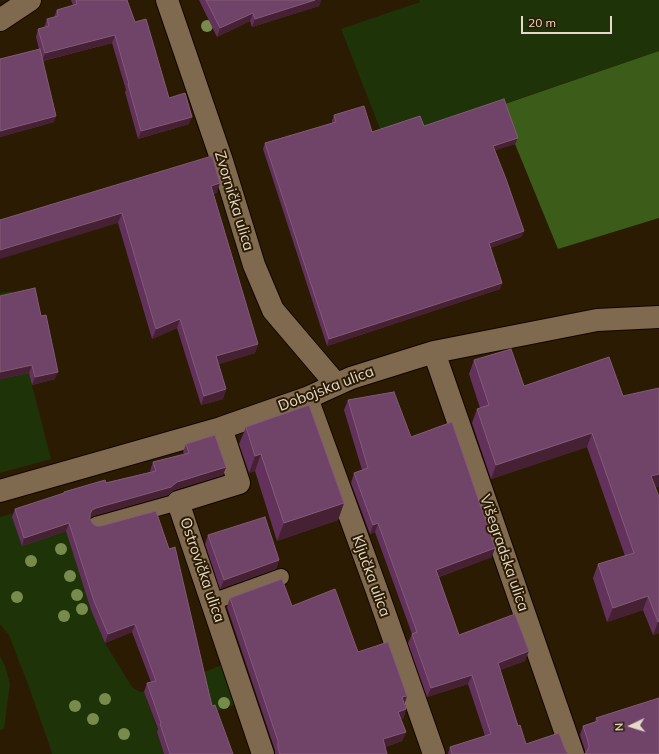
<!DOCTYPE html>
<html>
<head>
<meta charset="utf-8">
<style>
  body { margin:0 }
  #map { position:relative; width:659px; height:754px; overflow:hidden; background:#2c1b03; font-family:Mulish,sans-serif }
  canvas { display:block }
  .north { position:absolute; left:611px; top:706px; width:40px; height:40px; -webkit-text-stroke:3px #2c1b03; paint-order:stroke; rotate:266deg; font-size:11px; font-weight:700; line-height:16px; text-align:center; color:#e4d8ca }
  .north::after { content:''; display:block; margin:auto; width:14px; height:18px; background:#e4d8ca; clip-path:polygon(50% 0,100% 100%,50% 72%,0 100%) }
  .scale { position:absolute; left:521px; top:16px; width:91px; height:18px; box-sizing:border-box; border:2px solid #e4d8ca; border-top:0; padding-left:5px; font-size:12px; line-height:14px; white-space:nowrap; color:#e4d8ca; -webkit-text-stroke:3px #2c1b03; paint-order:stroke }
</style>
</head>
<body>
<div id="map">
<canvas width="659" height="754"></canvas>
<div class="north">N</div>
<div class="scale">20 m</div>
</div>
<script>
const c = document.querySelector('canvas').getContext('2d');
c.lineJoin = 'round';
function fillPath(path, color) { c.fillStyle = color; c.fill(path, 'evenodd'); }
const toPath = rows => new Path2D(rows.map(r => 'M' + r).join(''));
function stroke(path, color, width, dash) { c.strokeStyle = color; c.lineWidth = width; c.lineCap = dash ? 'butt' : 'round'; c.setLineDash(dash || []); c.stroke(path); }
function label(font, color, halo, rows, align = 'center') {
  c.font = font + ' Mulish,sans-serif'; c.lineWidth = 4; c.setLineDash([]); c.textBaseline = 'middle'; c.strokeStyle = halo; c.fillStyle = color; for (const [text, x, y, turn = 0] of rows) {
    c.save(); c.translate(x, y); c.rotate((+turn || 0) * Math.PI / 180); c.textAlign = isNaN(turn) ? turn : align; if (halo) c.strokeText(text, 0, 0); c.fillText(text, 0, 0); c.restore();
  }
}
fillPath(toPath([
  [419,0,659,0,659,51,433,128,382,134,341,29,420,2],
  [12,291,13,300,32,385,51,459,0,473,0,293],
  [53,502,61,532,67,531,90,607,105,643,132,687,140,692,144,692,158,731,157,732,164,754,52,754,51,750,29,687,9,635,0,624,0,517],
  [0,656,5,666,10,684,4,729,0,730],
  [222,665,236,704,212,713,200,674]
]), '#1f3309');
fillPath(toPath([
  [659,51,659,218,558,249,515,144,502,105]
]), '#3c5c1a');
const service = toPath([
  [96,525,178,502],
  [212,602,281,577]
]);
const minor = toPath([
  [167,0,222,161,254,265,273,310,336,384],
  [0,20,30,0],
  [434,352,573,754],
  [307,398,377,591,434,754],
  [221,428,239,483,178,502,263,754],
  [0,491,221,428,307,398,351,378,434,352,597,320,659,317]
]);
stroke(service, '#140500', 18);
stroke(minor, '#140500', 24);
stroke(service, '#7f6a50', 16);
stroke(minor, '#7f6a50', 22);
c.fillStyle = '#778b4d';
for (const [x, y] of [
  [207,26],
  [61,549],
  [31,561],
  [70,576],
  [77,595],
  [17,597],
  [82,609],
  [64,616],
  [105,699],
  [224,703],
  [75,706],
  [93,719],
  [124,734]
]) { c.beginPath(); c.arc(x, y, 6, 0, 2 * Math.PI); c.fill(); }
fillPath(toPath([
  [71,0,127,0,135,22,169,98,189,124,138,139,125,92,126,90,112,43,43,61,54,122,0,137,0,59,39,49,36,37,38,29,44,28,47,19,54,17,57,10,73,5],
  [199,0,321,0,319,6,252,27,250,21,217,37],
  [334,115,372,132,424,126,515,144,495,150,524,231,521,237,490,248,502,283,500,289,327,346,263,149,265,143,332,123,332,121],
  [217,193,213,194,258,344,255,353,219,364,226,389,223,399,201,405,177,328,152,339,118,223,0,220],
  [0,296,55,379,32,385,29,373,0,379],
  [609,357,659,497,659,633,653,635,643,610,607,622,593,578,598,564,625,556,587,447,491,479,472,423,477,409,480,408,469,374,474,360,524,386],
  [348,400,411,437,492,557,439,577,459,635,525,661,500,670,518,726,526,744,565,749,568,754,448,754,450,747,485,736,468,684,427,697,408,643,412,634,375,532,370,534,351,483,354,473,362,470,344,410],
  [246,427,344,503,338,520,277,541,255,471,249,473,239,444],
  [186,444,226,467,223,475,174,490,168,495,93,516,90,518,90,519,212,706,233,754,164,754,157,732,158,729,144,692,147,683,151,682,132,632,105,643,91,610,66,531,22,546,12,517,15,509,63,494,64,492,151,472,150,471,153,462,184,454,183,452],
  [208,535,279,560,276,569,220,589,205,544],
  [230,598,292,606,358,652,407,696,404,704,406,709,403,719,401,719,406,732,402,741,385,747,387,754,275,754,275,750,227,607],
  [659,698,585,753,585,750,580,735,583,726,595,722,596,718]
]), '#62325c');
fillPath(toPath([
  [315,0,321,0,319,6,252,27,255,19],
  [253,13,250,21,217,37,220,28],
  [115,35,112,43,42,61,45,53],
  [56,116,54,122,0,137,0,131],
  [192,117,189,124,138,139,141,131],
  [518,138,515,144,491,152,493,146],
  [220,183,217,193,207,196,211,186],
  [122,213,118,223,0,259,0,250],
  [524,231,521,237,487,249,489,243],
  [502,283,500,289,327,346,329,339],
  [180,319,177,328,152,339,156,329],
  [258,344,255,353,213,366,216,356],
  [32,365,29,373,0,379,0,372],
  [58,372,55,379,32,385,35,377],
  [226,389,223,399,201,405,204,396],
  [592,433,587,447,491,479,496,465],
  [261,454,255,471,249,473,255,456],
  [226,467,223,475,174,490,168,495,93,516,89,519,90,514,92,510,96,508],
  [659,474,659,487,646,490,651,476],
  [344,503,338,520,277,541,284,523],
  [69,523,66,531,22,546,24,538],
  [378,523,375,532,370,534,373,525],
  [495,548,492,557,433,579,436,570],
  [279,560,276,569,220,589,224,580],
  [648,596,643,610,607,622,613,608],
  [659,621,659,633,653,635,658,622],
  [135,624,132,632,105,643,108,634],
  [529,651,525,661,494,672,498,663],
  [472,675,468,684,427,697,431,688],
  [407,696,404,705,402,697],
  [406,709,403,719,395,721,398,712],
  [406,732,402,741,380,749,383,739]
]), '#462134');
const building = toPath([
  [76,0,127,0,135,22,146,19,169,98,185,93,192,117,141,131,128,84,129,84,115,35,45,53,38,29,49,26,47,19,58,16,57,10,77,4,76,0],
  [206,0,315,0,255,19,253,13,220,28,206,0],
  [40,49,56,116,0,131,0,59,40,49],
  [504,99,518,138,493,146,506,179,524,231,489,243,502,283,329,339,265,143,336,122,334,115,364,106,372,132,420,116,424,126,504,99],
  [212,156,220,183,211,186,258,344,216,356,226,389,204,396,180,319,156,329,122,213,0,250,0,220,212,156],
  [35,288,41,316,46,315,58,372,35,377,32,365,0,372,0,296,35,288],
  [511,349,524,386,609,357,623,396,659,388,659,474,651,476,659,497,659,621,658,622,648,596,613,608,598,564,634,553,592,433,496,465,477,409,489,405,474,360,511,349],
  [394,392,411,437,452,422,495,548,436,570,459,635,515,614,529,651,498,663,518,726,520,725,526,744,559,733,565,749,568,754,452,754,450,747,491,734,472,675,431,688,412,634,417,632,378,523,373,525,354,473,368,468,348,400,394,392],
  [309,405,344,503,284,523,261,454,255,456,246,427,309,405],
  [215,435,226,467,177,482,171,487,96,508,92,510,90,514,90,519,93,524,96,526,101,526,156,511,169,549,175,547,212,706,215,705,233,754,170,754,160,724,161,723,147,683,156,681,135,624,108,634,94,601,69,523,24,538,15,509,64,493,64,492,105,480,106,483,156,471,153,462,189,453,186,444,215,435],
  [265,517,279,560,224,580,208,535,265,517],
  [282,579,292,606,335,589,358,652,388,642,407,696,402,697,406,709,398,712,406,732,383,739,387,754,280,754,278,748,278,741,230,598,282,579],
  [659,698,659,754,584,754,586,753,589,747,588,741,583,726,598,721,596,718,659,698]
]);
fillPath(building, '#704368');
stroke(building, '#825b77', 1);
label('15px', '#e4d8ca', '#2c1b03', [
  ["Zvornička ulica",234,201,73],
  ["Dobojska ulica",326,389,-21],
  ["Višegradska ulica",504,553,71],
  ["Ostrovička ulica",202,570,71],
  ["Ključka ulica",371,576,70]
]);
</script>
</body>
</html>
